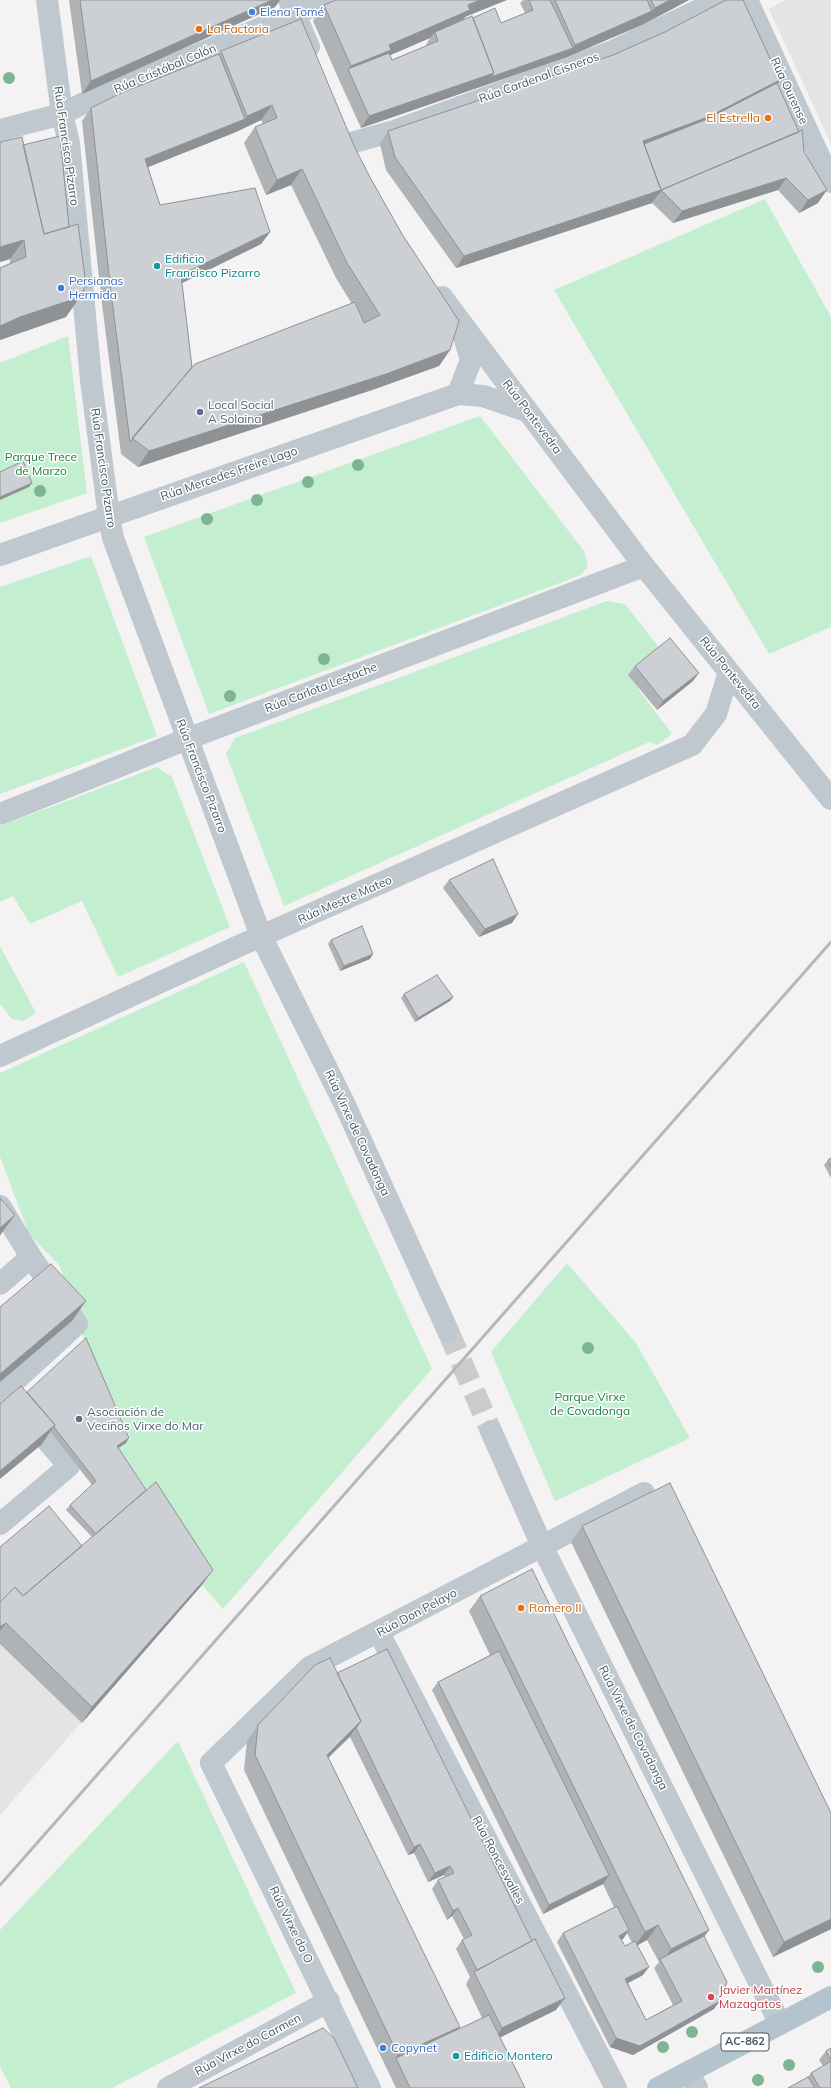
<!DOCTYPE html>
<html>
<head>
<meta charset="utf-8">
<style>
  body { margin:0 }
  canvas { display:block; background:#f4f2f2 }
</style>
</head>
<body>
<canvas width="831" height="2088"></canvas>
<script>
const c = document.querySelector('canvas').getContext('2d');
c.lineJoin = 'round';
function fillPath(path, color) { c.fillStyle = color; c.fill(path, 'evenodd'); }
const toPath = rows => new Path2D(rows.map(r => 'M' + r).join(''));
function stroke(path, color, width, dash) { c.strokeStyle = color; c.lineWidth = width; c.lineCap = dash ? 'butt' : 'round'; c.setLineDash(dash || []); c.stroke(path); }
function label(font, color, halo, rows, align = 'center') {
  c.font = font + ' Mulish,sans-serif'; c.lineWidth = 3; c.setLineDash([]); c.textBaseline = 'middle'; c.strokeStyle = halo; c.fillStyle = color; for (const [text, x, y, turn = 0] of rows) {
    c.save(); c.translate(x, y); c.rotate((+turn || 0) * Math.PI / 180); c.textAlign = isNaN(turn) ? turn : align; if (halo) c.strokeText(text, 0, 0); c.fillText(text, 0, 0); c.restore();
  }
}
fillPath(toPath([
  [785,0,831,0,831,144,769,9],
  [0,1552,73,1559,202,1585,0,1815]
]), '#e5e3e4');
fillPath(toPath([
  [765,199,831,317,831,627,769,654,554,290],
  [68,336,87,493,0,523,0,363],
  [480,416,584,551,588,566,581,575,209,714,144,537],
  [91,556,157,736,0,794,0,587],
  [607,601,625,604,667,658,638,689,672,734,657,745,649,742,284,906,226,754,235,738],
  [157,767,172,777,230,927,118,977,82,901,30,924,13,896,0,902,0,826],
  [0,946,36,1013,23,1021,12,1019,0,1004],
  [244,962,432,1369,223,1609,202,1585,114,1451,131,1439,77,1324,60,1266,29,1234,0,1157,0,1073],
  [567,1263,636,1343,690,1438,555,1501,491,1352],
  [178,1741,296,1993,112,2088,11,2088,0,2067,0,1930]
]), '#c3efd0');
stroke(toPath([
  [448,1331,491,1431]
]), '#cacbcd', 22, [22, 11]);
stroke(toPath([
  [47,0,62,114,69,143,91,380,109,517,113,538,261,936,344,1103,448,1331],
  [289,0,309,47],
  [747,0,831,182],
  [0,130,62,114,94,98,328,0],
  [351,143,394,131,613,51,720,0],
  [442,297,644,566,831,799],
  [458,394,471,360,463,333],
  [0,555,458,394,483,396,527,411],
  [0,814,187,739,644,566],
  [0,1056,241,945,692,745,716,714,729,672],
  [0,1206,31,1257,77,1324,4,1391,69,1466,0,1524],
  [0,1284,31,1257],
  [491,1431,542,1546,780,2024],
  [379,1633,616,2088],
  [688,2072,697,2088],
  [168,2088,329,2001],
  [370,2088,211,1763,310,1667,644,1493]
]), '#bec8ce', 22);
stroke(toPath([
  [658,2088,831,1997]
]), '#b3c4cf', 22);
stroke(toPath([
  [0,1885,831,942]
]), '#b4b8bc', 3);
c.fillStyle = '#7db492';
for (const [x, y] of [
  [9,78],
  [358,465],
  [308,482],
  [40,491],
  [257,500],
  [207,519],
  [324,659],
  [230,696],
  [588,1348],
  [818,1967],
  [692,2032],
  [663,2047],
  [789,2065],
  [758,2080]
]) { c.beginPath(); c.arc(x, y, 6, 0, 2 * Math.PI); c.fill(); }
fillPath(toPath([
  [69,0,280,0,275,7,82,94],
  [523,0,689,0,644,24,567,57,361,128,340,82,313,21,324,5,465,17,464,20,473,18,501,23,525,13,520,3],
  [430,38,426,45,426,46,392,60,390,55],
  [221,51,355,148,450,350,439,366,375,389,138,467,121,454,101,296,82,121,91,108,219,54],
  [261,120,263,124,255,127,244,143,266,195,291,185,336,278,352,304,192,367,182,283,261,244,270,232,160,205,148,167,236,132],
  [780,80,777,83,804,152,818,203,799,213,778,190,673,223,652,203,456,268,386,170,380,144,388,131],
  [0,142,66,317,0,340,0,268,10,263,10,259,0,262],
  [635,666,693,681,657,710,628,675],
  [449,880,512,923,479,937,443,888],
  [331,940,370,959,340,971,328,944],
  [404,994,453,997,450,1001,415,1022,401,998],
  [831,1158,831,1178,824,1165,828,1160],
  [26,1392,129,1438,126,1443,118,1448,202,1585,82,1723,0,1644,0,1547,82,1546,92,1537,66,1510,70,1505,92,1485,50,1431,41,1445],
  [582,1526,831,1929,773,1957,571,1542],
  [480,1596,709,1930,704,1936,714,2009,633,2055,610,2047,557,1942,563,1933,614,1907,603,1884,543,1914,432,1690,438,1682,490,1655,469,1611],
  [627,1933,632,1943,625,1946,621,1940,623,1939],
  [647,1940,659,1962,654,1968,673,2005,646,2020,628,1983,643,1975,638,1945],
  [337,1673,556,2010,500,2037,525,2088,396,2088,244,1770,247,1741,258,1725],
  [350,1737,408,1855,414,1853,428,1882,444,1875,445,1877,438,1880,432,1889,447,1920,452,1916,464,1939,462,1940,456,1949,470,1977,466,1984,482,2018,458,2030,328,1758],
  [831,2048,831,2088,788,2088,808,2077,811,2073,823,2066,819,2060,826,2051]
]), '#afb3b6');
fillPath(toPath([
  [272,0,280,0,275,7,82,94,91,81],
  [480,0,507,0,465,17,459,26,435,32,430,38,386,57,348,69,351,66,389,45,468,5],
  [670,0,689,0,644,24,567,57,575,45,652,11,655,8],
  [573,48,567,57,361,128,369,116,494,73],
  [780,80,771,92,643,151,643,141],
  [272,105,261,120,236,132,136,172,145,159,245,119,247,116],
  [302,169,291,185,266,195,277,180],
  [786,178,778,190,673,223,682,211],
  [661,190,652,203,456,268,464,256],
  [827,190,818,203,799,213,808,200],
  [270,232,261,244,172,288,181,275],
  [24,240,10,259,0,262,0,247],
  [80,297,66,317,0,340,0,326,20,317],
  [450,350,439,366,375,389,138,467,149,451],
  [32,483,29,487,0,500,0,497],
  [699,673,693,681,657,710,663,701],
  [518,914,512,923,479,937,485,929],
  [373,954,370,959,340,971,344,966],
  [453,997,450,1001,415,1022,418,1018],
  [15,1215,1,1234,0,1236,0,1228],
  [86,1301,72,1321,0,1382,0,1374],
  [55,1425,41,1445,0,1479,0,1471],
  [129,1438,126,1443,114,1451,117,1446],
  [213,1570,202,1585,82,1723,92,1707],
  [6,1623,0,1631,0,1627],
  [361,1721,350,1736,316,1770,327,1755],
  [420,1844,414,1853,408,1855,414,1847],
  [450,1866,444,1875,428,1882,435,1873],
  [609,1875,603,1884,543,1914,549,1905],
  [458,1908,452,1916,447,1920,453,1911],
  [831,1919,831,1929,773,1957,784,1942],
  [658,1925,647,1940,634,1947,645,1932],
  [629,1930,623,1939,613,1945,619,1936],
  [709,1930,698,1945,662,1963,671,1949],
  [649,1967,643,1975,619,1988,625,1979],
  [565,1998,556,2010,493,2041,502,2028],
  [720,2001,714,2009,633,2055,610,2047,616,2038],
  [460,2027,449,2042,396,2058,398,2055]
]), '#8f9294');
const building = toPath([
  [80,0,272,0,91,81,80,0],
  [336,0,480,0,468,5,470,10,389,45,391,50,351,66,324,5,336,0],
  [529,0,550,0,573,48,491,77,494,73,473,18,495,8,501,23,533,10,529,0],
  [555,0,647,0,652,11,575,45,555,0],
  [651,0,670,0,655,8,651,0],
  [726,0,743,0,780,80,708,117,643,141,661,190,464,256,395,157,388,131,613,55,665,32,726,0],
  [472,16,494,73,369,116,348,69,389,53,392,60,438,41,435,32,472,16],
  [301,19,355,148,372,181,402,234,459,321,450,350,386,374,149,451,132,438,195,364,355,302,364,323,380,315,347,263,302,169,277,180,255,127,277,118,272,105,247,116,221,51,301,19],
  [219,54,245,119,145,159,160,205,255,188,270,232,181,275,192,367,130,442,110,284,91,108,119,94,219,54],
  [777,83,799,132,661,190,659,194,661,190,644,144,705,120,777,83],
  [802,130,804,152,827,190,808,200,786,178,682,211,661,190,802,130],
  [60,136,69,227,44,234,23,145,60,136],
  [22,137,44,234,78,224,86,285,80,297,20,317,0,326,0,268,26,257,24,240,0,247,0,142,22,137],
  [23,461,32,483,0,497,0,472,23,461],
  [670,638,699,673,663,701,635,666,670,638],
  [493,859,518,914,485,929,449,880,493,859],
  [362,926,373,954,344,966,331,940,362,926],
  [437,975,453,997,418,1018,404,994,437,975],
  [831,1158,831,1167,828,1160,831,1158],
  [0,1198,15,1215,0,1228,0,1198],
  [51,1264,86,1301,0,1374,0,1307,51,1264],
  [86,1338,129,1438,117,1446,146,1490,96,1534,70,1505,96,1481,54,1427,55,1425,27,1392,86,1338],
  [21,1386,55,1425,0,1471,0,1404,21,1386],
  [156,1482,213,1570,92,1707,6,1623,0,1627,0,1602,15,1587,23,1596,156,1482],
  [670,1483,831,1813,831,1919,784,1942,582,1526,670,1483],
  [49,1506,82,1546,23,1596,15,1587,0,1602,0,1547,49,1506],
  [532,1569,709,1930,671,1949,658,1925,645,1932,480,1596,532,1569],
  [387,1649,532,1941,477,1970,462,1940,472,1935,458,1908,453,1911,438,1880,454,1873,450,1866,435,1873,420,1844,414,1847,356,1728,361,1721,337,1673,387,1649],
  [499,1651,609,1875,549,1905,438,1682,499,1651],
  [330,1658,361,1721,327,1755,460,2027,398,2055,255,1755,258,1725,315,1665,330,1658],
  [617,1906,629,1930,619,1936,625,1946,635,1941,649,1967,625,1979,646,2020,682,2001,660,1959,704,1936,727,1982,720,2001,640,2046,616,2038,563,1933,617,1906],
  [535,1939,565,1998,502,2028,474,1972,535,1939],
  [489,2015,525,2088,410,2088,396,2058,489,2015],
  [323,2028,334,2038,358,2088,199,2088,323,2028],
  [831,2048,831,2060,826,2051,831,2048],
  [831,2061,831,2088,820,2088,811,2073,831,2061],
  [808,2077,815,2088,788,2088,808,2077]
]);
fillPath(building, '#ccd0d4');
stroke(building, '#8f9294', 1);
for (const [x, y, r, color] of [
  [252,12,4,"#3f7fe0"],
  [199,29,4,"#e8710a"],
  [768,118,4,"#e8710a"],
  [157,266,4,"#0f9aa8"],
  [61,288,4,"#3f7fe0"],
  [200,412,4,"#5c6f8a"],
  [79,1419,4,"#5c6f8a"],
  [521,1608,4,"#e8710a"],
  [711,1997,4,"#e0444e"],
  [383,2048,4,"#3f7fe0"],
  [456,2056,4,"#0f9aa8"]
]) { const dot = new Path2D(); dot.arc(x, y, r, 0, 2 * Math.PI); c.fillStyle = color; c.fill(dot); stroke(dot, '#fff', 1.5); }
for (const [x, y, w] of [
  [745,2042,48]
]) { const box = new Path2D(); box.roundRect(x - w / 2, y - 9, w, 18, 3); c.fillStyle = '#fff'; c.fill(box); stroke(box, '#4a575f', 1); }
label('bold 11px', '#4a575f', null, [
  ["AC-862",745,2042]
]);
label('12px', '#366cbe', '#fff', [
  ["Elena Tomé",260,12],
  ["Persianas",69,281],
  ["Hermida",69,295],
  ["Copynet",391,2048]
], 'left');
label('12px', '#c56008', '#fff', [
  ["La Factoria",207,29],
  ["El Estrella",760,118,"right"],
  ["Romero II",529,1608]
], 'left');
label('12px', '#4a575f', '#fff', [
  ["Rúa Cristóbal Colón",165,69,-23],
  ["Rúa Cardenal Cisneros",539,78,-20],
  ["Rúa Ourense",789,91,65],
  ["Rúa Francisco Pizarro",66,146,82],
  ["Rúa Pontevedra",532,417,53],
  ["Rúa Francisco Pizarro",103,468,82],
  ["Rúa Mercedes Freire Lago",229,474,-19],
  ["Rúa Pontevedra",730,673,51],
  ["Rúa Carlota Lestache",321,688,-21],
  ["Rúa Francisco Pizarro",201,776,69],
  ["Rúa Mestre Mateo",345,900,-24],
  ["Rúa Virxe de Covadonga",357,1133,65],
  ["Rúa Don Pelayo",417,1613,-28],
  ["Rúa Virxe de Covadonga",633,1728,63],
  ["Rúa Roncesvalles",498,1860,62],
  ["Rúa Virxe da O",291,1925,64],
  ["Rúa Virxe do Carmen",248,2045,-28]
]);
label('12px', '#0d838f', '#fff', [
  ["Edificio",165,259],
  ["Francisco Pizarro",165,273],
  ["Edificio Montero",464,2056]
], 'left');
label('12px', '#4e5e75', '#fff', [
  ["Local Social",208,405],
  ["A Solaina",208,419],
  ["Asociación de",87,1412],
  ["Veciños Virxe do Mar",87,1426]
], 'left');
label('12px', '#1b8144', '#fff', [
  ["Parque Trece",41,457],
  ["de Marzo",41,471],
  ["Parque Virxe",590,1397],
  ["de Covadonga",590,1411]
]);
label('12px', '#be3a42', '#fff', [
  ["Javier Martínez",719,1990],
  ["Mazagatos",719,2004]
], 'left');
</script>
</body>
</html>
